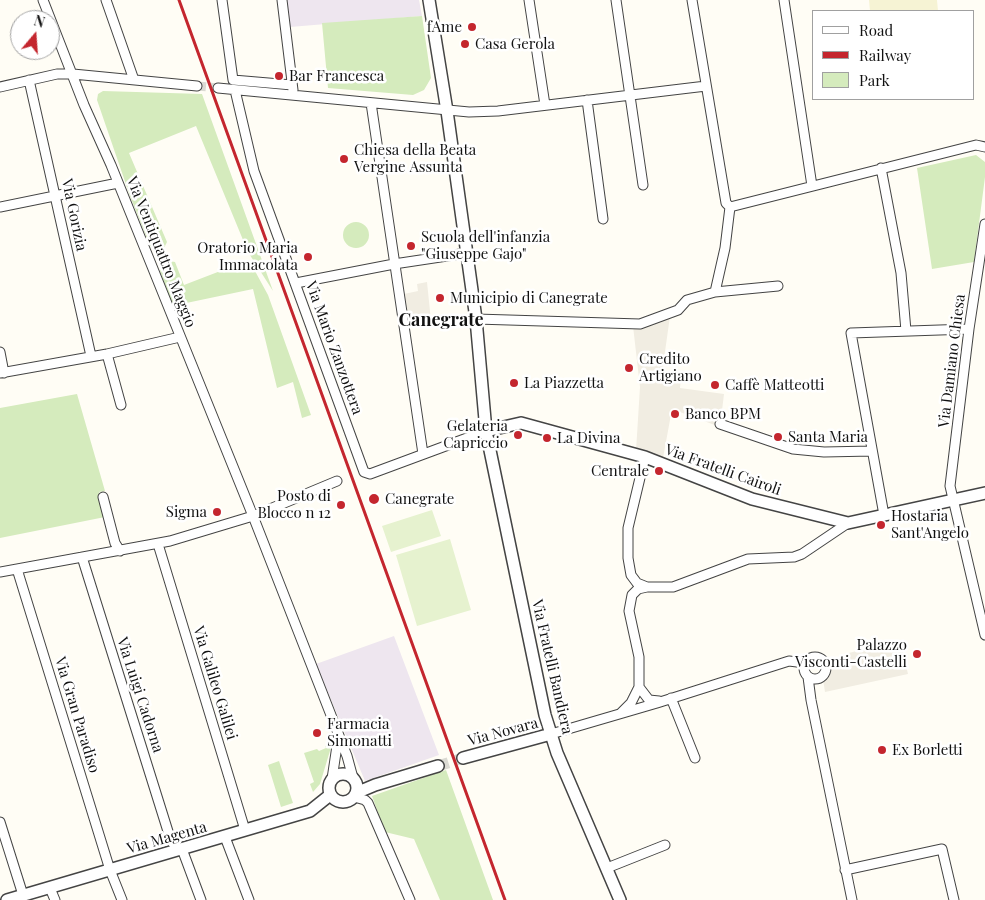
<!DOCTYPE html>
<html>
<head>
<meta charset="utf-8">
<style>
  body { margin:0 }
  #map { position:relative; width:985px; height:900px; overflow:hidden; background:#fffdf5; font-family:"Playfair Display",serif }
  canvas { display:block }
  .legend { position:absolute; left:812px; top:10px; width:162px; height:90px; box-sizing:border-box; background:#fff; border:1px solid #a0a0a0; margin:0; padding:6px 9px; list-style:none; font-size:15px; color:#111 }
  .legend li { display:flex; align-items:center; gap:10px; height:25px }
  .legend b { width:25px; border:1px solid #a0a0a0 }
  .north { position:absolute; left:10px; top:10px; width:50px; height:50px; box-sizing:border-box; background:#fff; border:1px solid #a0a0a0; border-radius:50%; rotate:18deg; font-size:14px; font-weight:700; line-height:20px; text-align:center; color:#111 }
  .north::after { content:''; display:block; margin:auto; width:18px; height:22px; background:#c4262e; clip-path:polygon(50% 0,100% 100%,50% 72%,0 100%) }
</style>
</head>
<body>
<div id="map">
<canvas width="985" height="900"></canvas>
<ul class="legend">
<li><b style="height:6px;background:#fff"></b>Road</li>
<li><b style="height:6px;background:#c4262e"></b>Railway</li>
<li><b style="height:14px;background:#d5ebbd"></b>Park</li>
</ul>
<div class="north">N</div>
</div>
<script>
const c = document.querySelector('canvas').getContext('2d');
c.lineJoin = 'round';
function fillPath(path, color) { c.fillStyle = color; c.fill(path, 'evenodd'); }
const toPath = rows => new Path2D(rows.map(r => 'M' + r).join(''));
function stroke(path, color, width, dash) { c.strokeStyle = color; c.lineWidth = width; c.lineCap = dash ? 'butt' : 'round'; c.setLineDash(dash || []); c.stroke(path); }
function label(font, color, halo, rows, align = 'center') {
  c.font = font + ' "Playfair Display",serif'; c.lineWidth = 5; c.setLineDash([]); c.textBaseline = 'middle'; c.strokeStyle = halo; c.fillStyle = color; for (const [text, x, y, turn = 0] of rows) {
    c.save(); c.translate(x, y); c.rotate((+turn || 0) * Math.PI / 180); c.textAlign = isNaN(turn) ? turn : align; if (halo) c.strokeText(text, 0, 0); c.fillText(text, 0, 0); c.restore();
  }
}
fillPath(toPath([
  [287,0,419,0,422,16,290,27],
  [394,636,439,755,365,781,316,664]
]), '#eee6ef');
fillPath(toPath([
  [869,0,937,0,938,11,870,11]
]), '#f6f3d4');
fillPath(toPath([
  [422,16,431,78,424,90,413,95,328,88,322,23],
  [103,91,202,94,273,291,248,252,196,126,129,153,167,242,164,248,159,250,150,246,130,196,97,100,98,94],
  [976,155,985,162,985,177,974,262,932,269,917,168],
  '343 235a13 13 0 1 1 26 0a13 13 0 1 1-26 0Z',
  [249,260,268,295,311,415,302,418,293,382,277,388,253,289,172,306,160,271,163,264,169,261,175,262,184,285],
  [77,394,105,491,99,492,105,517,0,538,0,408],
  [332,744,320,784,313,792,310,784,314,782,304,753,317,749,319,751,326,748,325,746],
  [279,761,293,803,281,807,268,765],
  [446,770,493,900,440,900,414,839,385,832,372,796]
]), '#d5ebbd');
fillPath(toPath([
  [432,510,441,536,391,552,382,526],
  [450,539,471,610,417,626,396,555]
]), '#e6f2cf');
fillPath(toPath([
  [427,282,431,321,416,322,416,320,409,323,404,294,418,291,417,284],
  [671,309,662,373,681,376,680,388,724,394,720,427,672,409,663,458,636,451,640,387,633,326],
  [900,640,908,674,825,692,823,679,841,655]
]), '#f1ede2');
stroke(toPath([
  [197,86,218,88]
]), '#dbdad3', 9, [9, 4.5]);
stroke(toPath([
  [438,766,463,758]
]), '#dbdad3', 11, [11, 5.5]);
const minor = toPath([
  [43,0,84,105,111,165,253,516,347,756,353,778],
  [106,0,134,80],
  [222,0,233,80,292,85],
  [282,0,293,90],
  [529,0,545,105],
  [616,0,643,185],
  [692,0,726,203,730,207],
  [784,0,812,186],
  [29,80,91,356],
  [0,87,57,74,73,74,197,86],
  [218,88,469,112,498,111,706,86],
  [235,90,254,171,364,472,370,474,486,431],
  [587,100,603,219],
  [371,103,423,454],
  [881,168,901,273,906,331],
  [0,207,118,183],
  [730,207,976,145,985,147],
  [985,224,969,329,950,486,985,635],
  [296,283,394,264,467,253],
  [715,292,778,286],
  [476,319,640,324,678,310,687,300,715,292,725,248,730,207],
  [0,352,4,373],
  [107,354,121,405],
  [0,373,107,354,180,337],
  [720,424,793,449,824,452,872,451],
  [645,457,628,528,628,558,631,575,637,583,647,587,673,587,748,559,794,557,802,554,848,523],
  [103,497,115,543,120,551],
  [884,515,851,333,969,329],
  [158,544,245,830],
  [82,557,171,841,179,850],
  [17,569,110,870,122,900],
  [0,572,170,541,253,516,337,481],
  '804 668a11 11 0 1 1 22 0a11 11 0 1 1-22 0Z',
  [808,677,811,700,852,900],
  [639,687,649,700,659,701],
  [671,698,695,758],
  [621,713,631,703,639,687,639,657,629,611,632,595,638,589,647,587],
  [551,734,657,703,789,661,805,663],
  [332,779,338,739],
  [354,797,365,800,368,803,410,900],
  [0,822,23,895],
  [225,837,249,900],
  [182,849,201,900],
  [607,868,665,845],
  [845,870,942,849,954,900],
  [50,888,55,900]
]);
const tertiary = toPath([
  [429,0,447,111,476,319,486,431,545,715,557,753,620,900],
  [486,431,521,423,645,457,752,499,848,523,985,493],
  [463,758,551,734],
  '329 788a14 14 0 1 1 28 0a14 14 0 1 1-28 0Z',
  [356,793,375,785,438,766],
  [7,900,310,811,330,795]
]);
stroke(minor, '#444', 11);
stroke(tertiary, '#444', 14);
stroke(minor, '#fff', 9);
stroke(tertiary, '#fff', 11);
stroke(toPath([
  [179,0,505,900]
]), '#c4262e', 3);
for (const [x, y, r, color] of [
  [472,27,5,"#c4262e"],
  [465,44,5,"#c4262e"],
  [279,76,5,"#c4262e"],
  [344,159,5,"#c4262e"],
  [411,246,5,"#c4262e"],
  [308,257,5,"#c4262e"],
  [440,298,5,"#c4262e"],
  [629,368,5,"#c4262e"],
  [514,383,5,"#c4262e"],
  [715,385,5,"#c4262e"],
  [675,414,5,"#c4262e"],
  [518,435,5,"#c4262e"],
  [778,437,5,"#c4262e"],
  [547,438,5,"#c4262e"],
  [659,471,5,"#c4262e"],
  [374,499,6,"#c4262e"],
  [341,505,5,"#c4262e"],
  [217,512,5,"#c4262e"],
  [881,525,5,"#c4262e"],
  [917,654,5,"#c4262e"],
  [317,733,5,"#c4262e"],
  [882,750,5,"#c4262e"]
]) { const dot = new Path2D(); dot.arc(x, y, r, 0, 2 * Math.PI); c.fillStyle = color; c.fill(dot); stroke(dot, '#fff', 2); }
label('15px', '#111', '#fff', [
  ["fAme",462,27,"right"],
  ["Casa Gerola",475,44],
  ["Bar Francesca",289,76],
  ["Chiesa della Beata",354,150],
  ["Vergine Assunta",354,167],
  ["Scuola dell'infanzia",421,237],
  ["\"Giuseppe Gajo\"",421,254],
  ["Oratorio Maria",298,248,"right"],
  ["Immacolata",298,265,"right"],
  ["Municipio di Canegrate",450,298],
  ["Credito",639,359],
  ["Artigiano",639,376],
  ["La Piazzetta",524,383],
  ["Caffè Matteotti",725,385],
  ["Banco BPM",685,414],
  ["Gelateria",508,426,"right"],
  ["Capriccio",508,443,"right"],
  ["Santa Maria",788,437],
  ["La Divina",557,438],
  ["Centrale",649,471,"right"],
  ["Posto di",331,496,"right"],
  ["Blocco n 12",331,513,"right"],
  ["Canegrate",385,499],
  ["Sigma",207,512,"right"],
  ["Hostaria",891,516],
  ["Sant'Angelo",891,533],
  ["Palazzo",907,645,"right"],
  ["Visconti-Castelli",907,662,"right"],
  ["Farmacia",327,724],
  ["Simonatti",327,741],
  ["Ex Borletti",892,750]
], 'left');
label('15px', '#111', '#fff', [
  ["Via Gorizia",74,215,78],
  ["Via Ventiquattro Maggio",161,252,68],
  ["Via Mario Zanzottera",334,348,70],
  ["Via Damiano Chiesa",952,361,-83],
  ["Via Fratelli Cairoli",723,470,20],
  ["Via Fratelli Bandiera",552,667,77],
  ["Via Galileo Galilei",215,683,73],
  ["Via Luigi Cadorna",140,695,72],
  ["Via Gran Paradiso",77,715,73],
  ["Via Novara",503,732,-15],
  ["Via Magenta",167,838,-16]
]);
label('bold 18px', '#111', '#fff', [
  ["Canegrate",441,320]
]);
</script>
</body>
</html>
